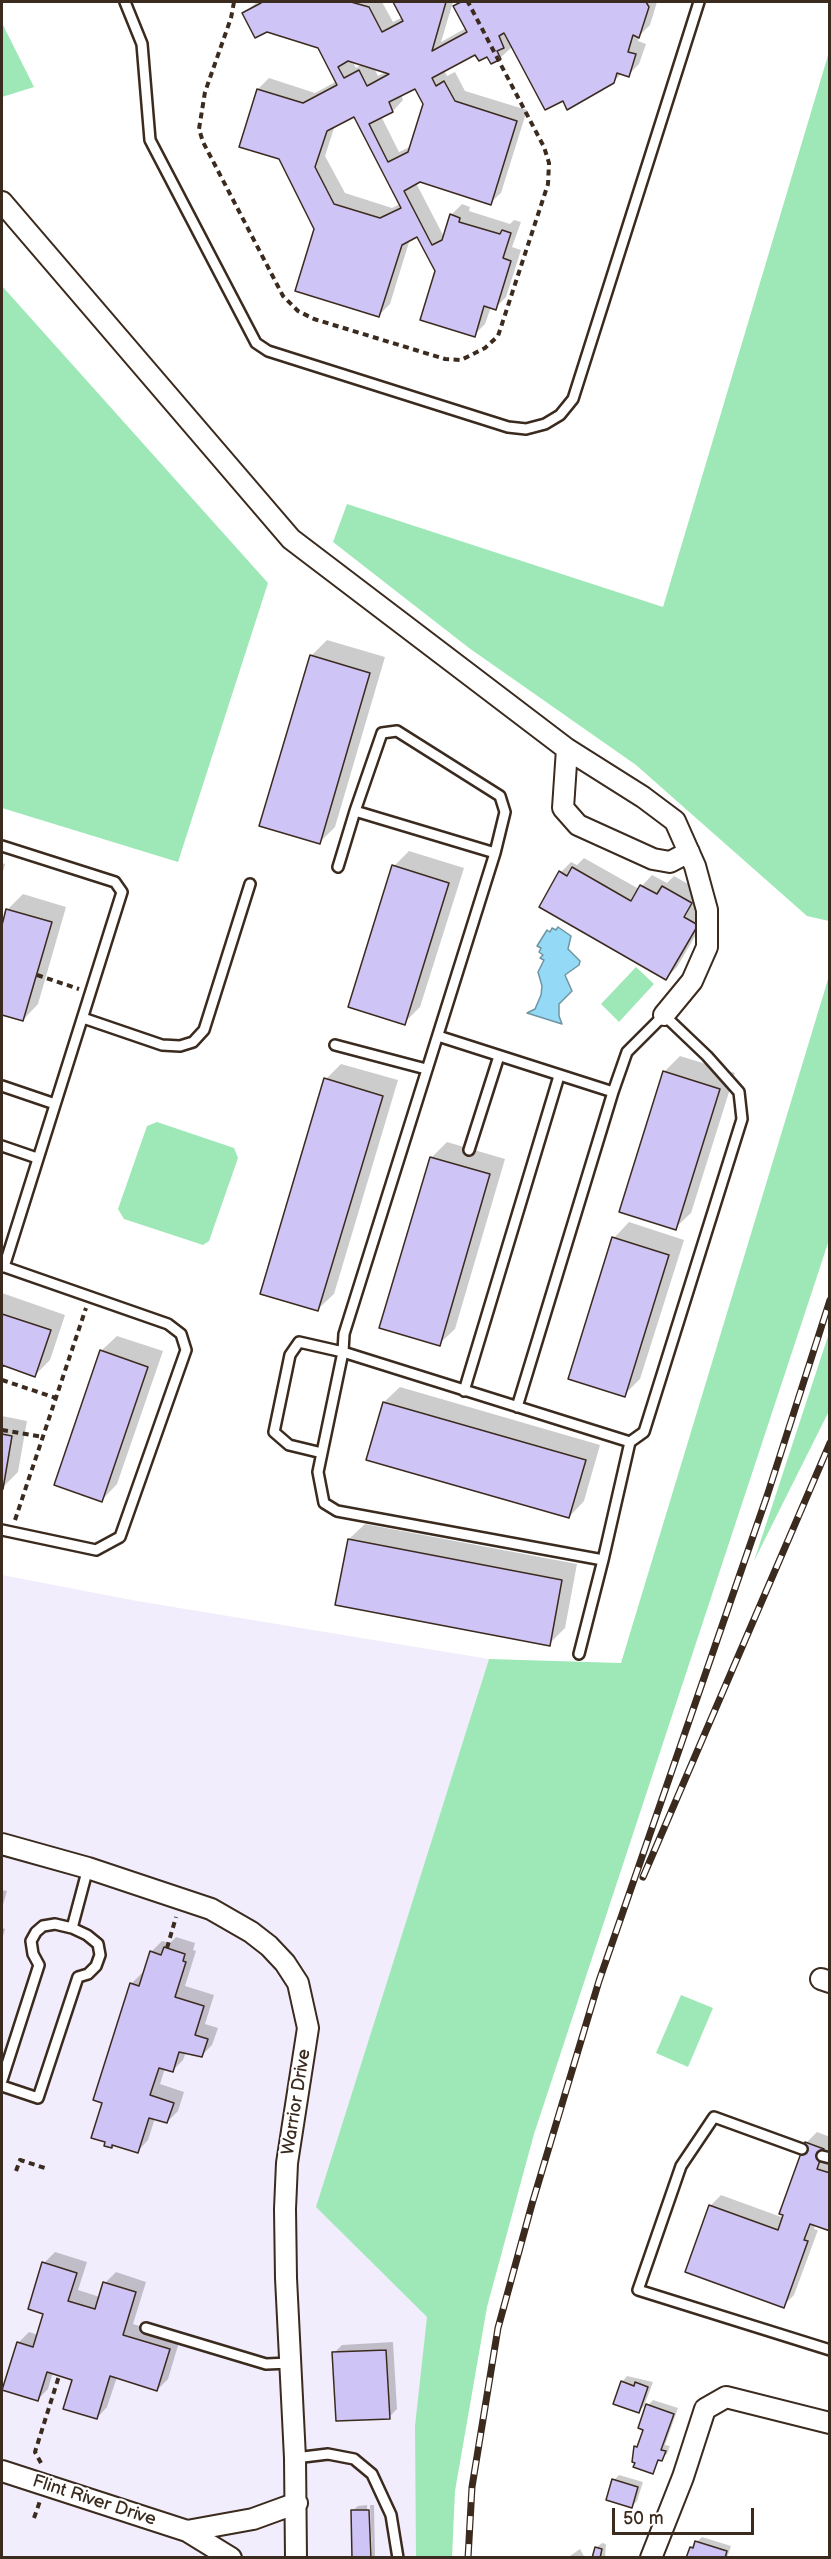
<!DOCTYPE html>
<html>
<head>
<meta charset="utf-8">
<style>
  body { margin:0 }
  #map { position:relative; width:831px; height:2559px; overflow:hidden; background:#fff; font-family:"Balsamiq Sans",sans-serif }
  canvas { display:block }
  .frame { position:absolute; inset:0; border:3px solid #3b2a1e; pointer-events:none }
  .scale { position:absolute; left:612px; top:2508px; width:142px; height:27px; box-sizing:border-box; border:3px solid #3b2a1e; border-top:0; padding-left:8px; font-size:18px; line-height:21px; white-space:nowrap; color:#3b2a1e; -webkit-text-stroke:4px #fff; paint-order:stroke }
</style>
</head>
<body>
<div id="map">
<canvas width="831" height="2559"></canvas>
<div class="frame"></div>
<div class="scale">50 m</div>
</div>
<script>
const c = document.querySelector('canvas').getContext('2d');
c.lineJoin = 'round';
function fillPath(path, color) { c.fillStyle = color; c.fill(path, 'evenodd'); }
const toPath = rows => new Path2D(rows.map(r => 'M' + r).join(''));
function stroke(path, color, width, dash) { c.strokeStyle = color; c.lineWidth = width; c.lineCap = dash ? 'butt' : 'round'; c.setLineDash(dash || []); c.stroke(path); }
function label(font, color, halo, rows, align = 'center') {
  c.font = font + ' "Balsamiq Sans",sans-serif'; c.lineWidth = 4.5; c.setLineDash([]); c.textBaseline = 'middle'; c.strokeStyle = halo; c.fillStyle = color; for (const [text, x, y, turn = 0] of rows) {
    c.save(); c.translate(x, y); c.rotate((+turn || 0) * Math.PI / 180); c.textAlign = isNaN(turn) ? turn : align; if (halo) c.strokeText(text, 0, 0); c.fillText(text, 0, 0); c.restore();
  }
}
fillPath(toPath([
  [2,1575,137,1601,489,1659,317,2207,427,2317,437,2557,2,2557]
]), '#f1edfc');
fillPath(toPath([
  [2,23,34,87,2,97],
  [829,52,829,921,807,916,636,765,469,648,333,542,347,504,663,607],
  [2,286,268,583,178,862,2,808],
  [636,967,654,984,619,1022,601,1004],
  [829,976,829,1240,534,2134,487,2307,455,2491,452,2557,416,2557,415,2426,427,2317,316,2207,489,1659,621,1663],
  [157,1122,234,1148,238,1158,209,1241,203,1245,124,1219,118,1209,147,1126],
  [829,1333,829,1411,754,1561],
  [681,1995,713,2008,688,2067,656,2053]
]), '#9ee8b7');
const water = toPath([
  [558,927,571,936,568,949,580,961,579,965,565,975,572,991,559,1004,559,1016,562,1024,527,1013,535,1009,541,995,542,986,538,972,544,960,540,958,543,955,539,952,541,948,537,946,547,930,550,932,552,928,556,930,558,927]
]);
fillPath(water, '#94daf6');
stroke(water, '#7094a0', 1.5);
fillPath(toPath([
  [257,2,382,2,393,22,403,17,395,2,453,2,441,42,466,28,455,6,459,2,657,2,650,25,639,36,638,41,646,44,639,64,628,75,622,73,613,82,564,99,513,46,500,58,476,53,444,70,447,76,455,72,465,91,527,110,501,193,490,203,420,180,416,183,444,237,451,215,462,204,470,207,469,211,510,224,514,220,521,222,512,247,521,250,506,297,495,308,491,307,485,324,474,335,418,235,410,239,390,304,379,315,316,228,280,158,241,146,258,89,269,78,315,93,337,81,319,47,244,13],
  [352,61,362,64,356,68],
  [374,68,386,72,378,76],
  [416,87,425,104,412,146,399,152,381,116,393,111,403,100,401,94],
  [355,115,400,204,392,208,345,193,325,156,335,125],
  [327,640,385,657,335,827,319,843,311,656],
  [409,851,464,868,420,1007,404,1023,394,866],
  [584,858,639,889,652,875,667,883,674,876,702,892,694,905,708,914,677,967,666,978,561,872,571,862,577,865],
  [2,863,5,864,2,875],
  [23,894,66,907,38,1004,23,1020,2,1014,2,930,7,910],
  [680,1056,735,1073,691,1213,675,1228,620,1211,665,1071],
  [341,1064,398,1080,334,1294,318,1309,326,1079],
  [447,1142,505,1159,455,1329,439,1344,431,1158],
  [629,1222,684,1240,640,1379,624,1395,614,1238],
  [2,1293,65,1315,50,1360,35,1375,2,1364],
  [117,1336,163,1351,117,1484,102,1500,101,1351],
  [400,1387,600,1445,584,1501,569,1517,368,1459,384,1402],
  [2,1416,27,1421,18,1472,2,1488],
  [365,1524,577,1564,565,1628,549,1644,349,1539],
  [2,1890,7,1891,2,1908],
  [2,1928,5,1929,2,1940],
  [176,1937,195,1943,193,1950,196,1951,185,1986,214,1995,205,2024,218,2028,212,2045,202,2055,186,2052,183,2060,172,2071,165,2068,160,2084,184,2092,178,2111,167,2122,155,2118,148,2140,138,2151,114,2144,111,2147,104,2102,131,1984,142,1973,144,1974,151,1952,162,1941,170,1943],
  [817,2132,830,2137,827,2158,830,2159,830,2230,815,2225,814,2229,818,2230,794,2295,783,2306,710,2206,721,2195,784,2218,806,2143],
  [55,2252,87,2262,78,2290,100,2297,105,2283,116,2272,146,2282,133,2324,180,2339,168,2379,157,2390,117,2377,107,2407,97,2418,74,2379,53,2372,48,2389,37,2400,18,2343,29,2332,38,2335,45,2313,44,2263],
  [393,2342,397,2409,389,2417,334,2353,342,2345],
  [627,2376,653,2382,644,2406,639,2411,622,2382],
  [653,2400,678,2408,665,2445,670,2446,667,2454,660,2459,652,2472,636,2447,640,2442,645,2429,648,2405],
  [619,2475,643,2482,637,2501,632,2506,614,2480],
  [367,2505,369,2558,352,2511,358,2506],
  [370,2505,374,2505,375,2558,372,2558],
  [702,2537,731,2546,727,2558,688,2557,691,2547],
  [602,2543,606,2544,605,2558,594,2558,596,2548],
  [580,2549,585,2558,567,2558]
]), '#0003');
const building = toPath([
  [260,2,351,2,369,7,382,32,403,21,393,2,446,2,432,51,467,32,453,6,461,2,646,2,649,7,639,38,633,35,628,52,636,54,629,77,617,73,614,83,567,110,563,101,545,110,504,33,499,36,504,48,497,51,501,59,491,64,487,57,479,61,475,55,432,78,436,86,444,81,455,101,517,121,491,205,420,182,404,191,432,245,442,240,450,214,460,218,459,222,500,234,502,230,511,233,503,258,511,261,496,310,484,306,475,337,420,320,435,271,417,237,402,245,379,317,295,291,314,229,279,159,239,147,257,89,303,103,337,85,318,48,267,32,255,38,242,13,261,3,260,2],
  [348,61,389,74,367,86,359,70,344,78,338,67,348,61],
  [415,89,423,104,408,152,388,162,369,124,393,112,389,102,415,89],
  [354,117,401,208,380,218,334,204,315,167,327,131,354,117],
  [310,655,370,673,320,844,259,826,310,655],
  [392,865,449,883,405,1025,348,1007,392,865],
  [572,867,631,901,640,885,657,894,662,886,692,903,684,917,698,925,666,980,539,907,559,871,567,876,572,867],
  [6,909,52,922,23,1021,2,1015,2,925,6,909],
  [663,1071,720,1089,676,1230,619,1212,663,1071],
  [324,1078,383,1096,318,1311,260,1294,324,1078],
  [430,1157,490,1174,440,1346,379,1328,430,1157],
  [612,1237,669,1255,625,1397,568,1379,612,1237],
  [2,1314,51,1330,35,1377,2,1365,2,1314],
  [100,1350,148,1367,102,1502,54,1485,100,1350],
  [383,1402,586,1460,569,1518,366,1460,383,1402],
  [2,1434,12,1436,3,1489,2,1489,2,1434],
  [348,1539,562,1580,550,1646,335,1605,348,1539],
  [164,1947,185,1954,183,1961,186,1962,175,1997,204,2006,195,2035,208,2039,202,2057,179,2052,173,2072,159,2068,150,2095,174,2103,167,2123,149,2118,138,2153,112,2145,112,2148,104,2146,105,2142,91,2138,102,2103,93,2100,130,1983,139,1986,150,1951,161,1955,164,1947],
  [805,2142,824,2149,817,2169,830,2173,830,2231,810,2224,804,2240,808,2241,784,2308,685,2272,709,2205,778,2230,783,2215,779,2214,805,2142],
  [42,2262,77,2273,68,2301,95,2309,103,2282,136,2292,123,2335,170,2349,157,2391,110,2376,97,2419,63,2409,72,2380,47,2372,38,2401,2,2390,17,2342,33,2347,43,2314,28,2309,42,2262],
  [386,2350,390,2419,336,2421,332,2352,386,2350],
  [621,2381,634,2386,635,2382,648,2387,639,2413,613,2404,621,2381],
  [646,2404,674,2414,661,2450,666,2451,662,2461,658,2460,653,2474,633,2467,635,2463,632,2462,634,2446,637,2447,643,2430,638,2428,646,2404],
  [612,2479,638,2487,632,2508,606,2500,612,2479],
  [351,2510,369,2510,371,2558,352,2558,351,2510],
  [695,2541,727,2551,725,2558,686,2558,690,2547,693,2548,695,2541],
  [595,2547,602,2549,600,2558,592,2558,595,2547]
]);
fillPath(building, '#cfc4f6');
stroke(building, '#3b2a1e', 1.5);
const lane = toPath([
  [125,2,142,44,150,140,256,343,268,351,508,427,526,429,545,424,560,415,573,399,699,2],
  [2,846,115,882,122,892,4,1267],
  [338,867,355,811],
  [83,1018,162,1045,180,1046,193,1042,204,1030,250,884],
  [438,1036,613,1092,627,1052,664,1015,707,1056,739,1092,742,1119,644,1432,630,1442,603,1560,337,1511,324,1503,318,1472,343,1352,344,1334,495,853,505,812,500,796,397,731,382,733,355,811,495,853],
  [335,1045,426,1069],
  [2,1086,55,1104],
  [2,1146,37,1158],
  [469,1150,499,1056],
  [2,1266,168,1324,181,1334,186,1350,120,1537,96,1550,2,1530],
  [464,1391,559,1076],
  [517,1407,613,1092],
  [322,1453,289,1445,274,1432,290,1355,299,1342,343,1352,630,1442],
  [579,1654,603,1560],
  [72,1928,88,1868],
  [2,2080,39,1965,33,1954,31,1941,36,1932,43,1926,55,1924,72,1928,87,1935,98,1944,100,1955,96,1966,88,1974,78,1977,38,2098,2,2086],
  [802,2149,714,2117,681,2166,638,2290,830,2350],
  [822,2156,830,2158],
  [146,2328,266,2364,290,2363],
  [295,2458,328,2454,354,2459,372,2474,391,2515,398,2558]
]);
const street = toPath([
  [2,202,291,539,567,749,643,797,675,821,695,866,707,910,707,947,692,981,664,1015],
  [567,749,563,808,578,825,653,859,670,862,689,852],
  [2,1844,88,1868,211,1909,251,1932,269,1946,285,1963,298,1983,308,2028,287,2163,285,2209,286,2278,295,2458,296,2558],
  [821,1979,830,1982],
  [2,2471,187,2531,231,2558],
  [187,2531,253,2519,297,2503],
  [651,2558,683,2477,705,2409,726,2397,830,2423]
]);
stroke(lane, '#3b2a1e', 14);
stroke(street, '#3b2a1e', 24);
stroke(toPath([
  [234,2,231,18,205,92,199,129,203,142,283,296,298,311,314,319,445,359,461,360,485,348,498,336,548,184,549,163,544,147,468,2],
  [37,975,79,989],
  [2,1367,2,1366],
  [2,1380,56,1398],
  [2,1430,43,1437],
  [15,1520,86,1308],
  [167,1948,176,1917],
  [16,2171,20,2160,48,2169],
  [41,2463,35,2452,59,2376],
  [34,2518,40,2501]
]), '#3b2a1e', 4, [6, 4.5]);
stroke(lane, '#fff', 9);
stroke(street, '#fff', 20);
const rail = toPath([
  [643,1877,830,1443],
  [468,2558,472,2487,498,2328,532,2204,599,1981,767,1496,830,1300]
]);
stroke(rail, '#3b2a1e', 7);
stroke(rail, '#fff', 4.5, [14]);
label('18px', '#3b2a1e', '#fff', [
  ["Warrior Drive",297,2102,-81],
  ["Flint River Drive",94,2501,18]
]);
</script>
</body>
</html>
